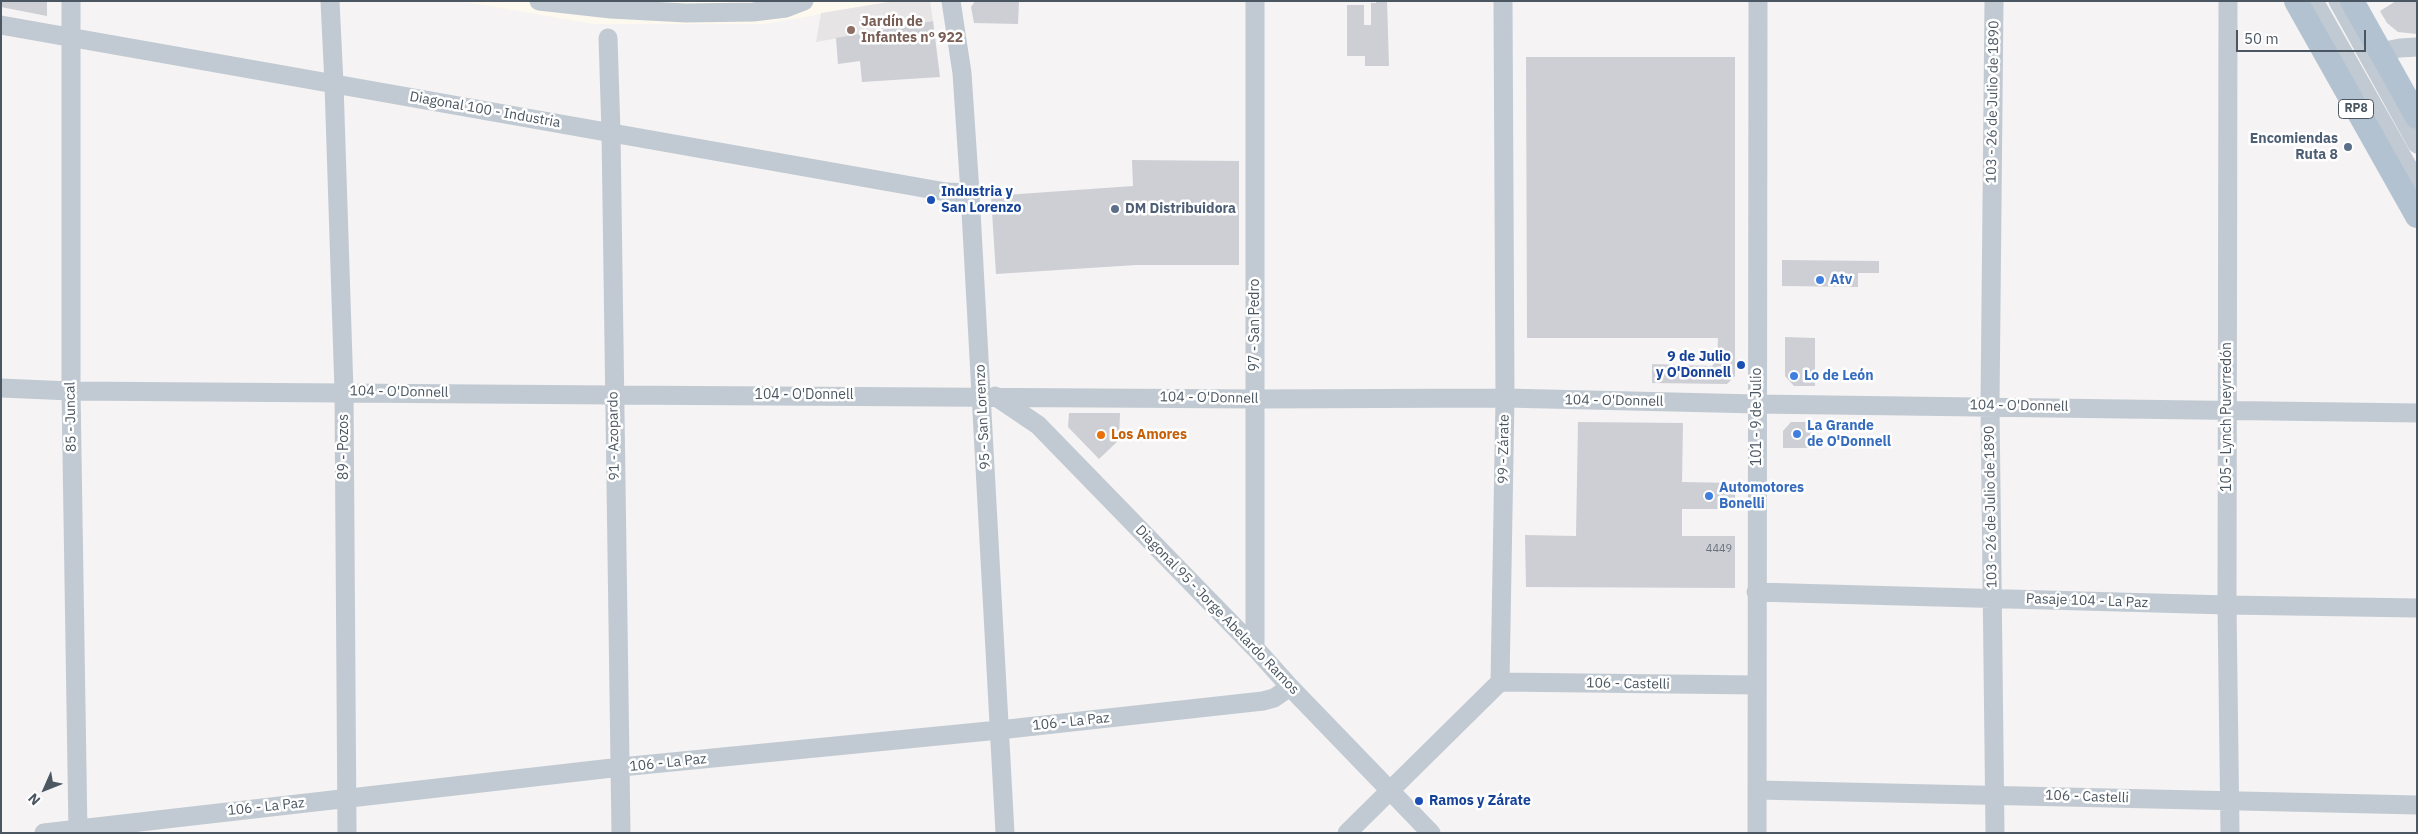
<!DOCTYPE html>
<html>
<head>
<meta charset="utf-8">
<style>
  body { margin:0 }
  #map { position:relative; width:2418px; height:834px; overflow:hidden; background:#f5f3f3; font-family:"IBM Plex Sans",sans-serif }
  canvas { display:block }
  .frame { position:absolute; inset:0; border:2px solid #4a5661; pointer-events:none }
  .north { position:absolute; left:20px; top:764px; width:50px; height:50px; -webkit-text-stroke:4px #fff; paint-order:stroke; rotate:226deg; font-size:14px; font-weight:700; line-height:20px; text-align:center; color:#4a5661 }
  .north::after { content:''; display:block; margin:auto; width:18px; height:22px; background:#4a5661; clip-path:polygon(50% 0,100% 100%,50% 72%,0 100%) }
  .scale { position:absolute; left:2236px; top:30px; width:130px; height:22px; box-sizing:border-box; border:2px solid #4a5661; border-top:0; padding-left:6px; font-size:15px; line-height:18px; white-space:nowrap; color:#4a5661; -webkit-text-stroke:4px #fff; paint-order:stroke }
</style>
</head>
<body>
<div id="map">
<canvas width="2418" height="834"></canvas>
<div class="frame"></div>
<div class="north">N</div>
<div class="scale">50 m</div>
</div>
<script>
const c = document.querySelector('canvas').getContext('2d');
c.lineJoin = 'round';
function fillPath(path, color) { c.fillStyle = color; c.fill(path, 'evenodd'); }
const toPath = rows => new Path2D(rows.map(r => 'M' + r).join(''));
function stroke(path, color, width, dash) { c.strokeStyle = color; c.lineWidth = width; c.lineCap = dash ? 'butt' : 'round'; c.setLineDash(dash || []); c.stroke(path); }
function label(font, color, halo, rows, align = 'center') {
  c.font = font + ' "IBM Plex Sans",sans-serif'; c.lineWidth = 5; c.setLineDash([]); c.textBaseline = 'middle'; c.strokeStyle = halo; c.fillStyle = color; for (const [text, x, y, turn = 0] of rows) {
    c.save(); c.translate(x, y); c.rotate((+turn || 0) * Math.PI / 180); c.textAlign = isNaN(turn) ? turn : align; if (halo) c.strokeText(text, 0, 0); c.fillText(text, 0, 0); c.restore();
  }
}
fillPath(toPath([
  [459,1,895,1,765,24,594,24]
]), '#fdf9ef');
fillPath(toPath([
  [895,1,930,1,933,21,816,42,821,13]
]), '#e6e4e5');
fillPath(toPath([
  [1,1,47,1,47,16,1,7],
  [975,1,1019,1,1018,24,974,23,971,7],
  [1376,1,1387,1,1389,66,1365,66,1365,56,1347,56,1347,5,1364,5,1364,25,1371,25,1371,3,1376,3],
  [2396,1,2417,1,2417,34,2398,32,2387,23,2380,11],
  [933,21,940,77,862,82,860,61,838,64,836,38],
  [1526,57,1735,57,1735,376,1727,384,1652,383,1652,364,1712,366,1717,360,1718,338,1527,338],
  [1132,160,1239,161,1239,265,1136,265,996,274,991,196,1133,186],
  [1782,260,1879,261,1879,273,1858,273,1858,287,1782,286],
  [1785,337,1815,338,1815,386,1794,386,1785,376],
  [1069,413,1120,413,1119,440,1099,459,1068,427],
  [1578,422,1683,423,1682,482,1735,483,1735,509,1682,509,1682,536,1735,536,1735,588,1526,587,1525,535,1576,536],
  [1791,422,1812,422,1812,448,1783,448,1783,431]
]), '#cdcfd5');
stroke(toPath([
  [71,1,71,391,78,833],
  [330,1,334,84,344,391,347,833],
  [539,1,611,9,686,13,753,12,786,8,804,1],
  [951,1,962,73,970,193,1005,833],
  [1994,1,1990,406,1995,833],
  [2228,1,2227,605,2230,833],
  [2314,1,2417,183],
  [2338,1,2417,144],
  [1,25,946,192,970,193],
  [608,38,611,132,621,833],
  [2380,52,2400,48,2417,47],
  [1,388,71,391,614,395,1255,399,1505,398,1757,404,2417,413],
  [995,396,1038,425,1255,648,1290,687,1431,833],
  [1756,592,2227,605,2417,608],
  [1255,648,1255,1],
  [1500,682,1756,685],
  [1757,790,2417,805],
  [44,833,621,767,999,730,1263,701,1274,698,1290,687],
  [1347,833,1500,682,1505,398,1503,1],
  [1757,833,1758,1]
]), '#c1cad2', 19);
stroke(toPath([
  [2296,1,2417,216],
  [2352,1,2417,117]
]), '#b3c2d1', 24);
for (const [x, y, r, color] of [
  [851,30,5,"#8d6e63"],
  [2348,147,5,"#5c6f8a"],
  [931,200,5,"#1a4fb4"],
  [1115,209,5,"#5c6f8a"],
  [1820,280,5,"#3f7fe0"],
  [1741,365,5,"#1a4fb4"],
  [1794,376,5,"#3f7fe0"],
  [1797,434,5,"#3f7fe0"],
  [1101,435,5,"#e8710a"],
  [1709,496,5,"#3f7fe0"],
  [1419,801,5,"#1a4fb4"]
]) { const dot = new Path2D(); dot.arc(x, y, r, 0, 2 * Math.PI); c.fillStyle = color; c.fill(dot); stroke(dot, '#fff', 2); }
label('11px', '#6b747e', null, [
  ["4449",1719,549]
]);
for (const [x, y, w] of [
  [2356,109,35]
]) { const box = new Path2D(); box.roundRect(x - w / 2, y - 9.5, w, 19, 4); c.fillStyle = '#fff'; c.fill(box); stroke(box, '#4a5661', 1); }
label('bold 12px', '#4a5661', null, [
  ["RP8",2356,109]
]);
label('bold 14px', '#785e54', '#fff', [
  ["Jardín de",861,22],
  ["Infantes nº 922",861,38]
], 'left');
label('14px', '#4a5661', '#fff', [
  ["103 - 26 de Julio de 1890",1993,102,-89],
  ["Diagonal 100 - Industria",485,110,10],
  ["97 - San Pedro",1255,325,-90],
  ["104 - O'Donnell",399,392,1],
  ["104 - O'Donnell",804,395],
  ["104 - O'Donnell",1209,398,1],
  ["104 - O'Donnell",1614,401,1],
  ["104 - O'Donnell",2019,406,1],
  ["85 - Juncal",71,417,-91],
  ["95 - San Lorenzo",983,417,-93],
  ["101 - 9 de Julio",1757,417,-90],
  ["105 - Lynch Pueyrredón",2227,417,-90],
  ["91 - Azopardo",614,436,-91],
  ["89 - Pozos",344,447,-90],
  ["99 - Zárate",1504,449,-89],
  ["103 - 26 de Julio de 1890",1991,507,-91],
  ["Pasaje 104 - La Paz",2087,601,2],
  ["Diagonal 95 - Jorge Abelardo Ramos",1217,610,46],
  ["106 - Castelli",1628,684,1],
  ["106 - La Paz",1071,722,-6],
  ["106 - La Paz",668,763,-6],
  ["106 - Castelli",2087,797,2],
  ["106 - La Paz",266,807,-6]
]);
label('bold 14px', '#4e5e75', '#fff', [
  ["Encomiendas",2338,139],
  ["Ruta 8",2338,155],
  ["DM Distribuidora",1125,209,"left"]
], 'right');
label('bold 14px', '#164399', '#fff', [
  ["Industria y",941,192],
  ["San Lorenzo",941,208],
  ["9 de Julio",1731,357,"right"],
  ["y O'Donnell",1731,373,"right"],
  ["Ramos y Zárate",1429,801]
], 'left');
label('bold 14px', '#366cbe', '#fff', [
  ["Atv",1830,280],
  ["Lo de León",1804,376],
  ["La Grande",1807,426],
  ["de O'Donnell",1807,442],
  ["Automotores",1719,488],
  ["Bonelli",1719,504]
], 'left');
label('bold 14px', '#c56008', '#fff', [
  ["Los Amores",1111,435]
], 'left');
</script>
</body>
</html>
